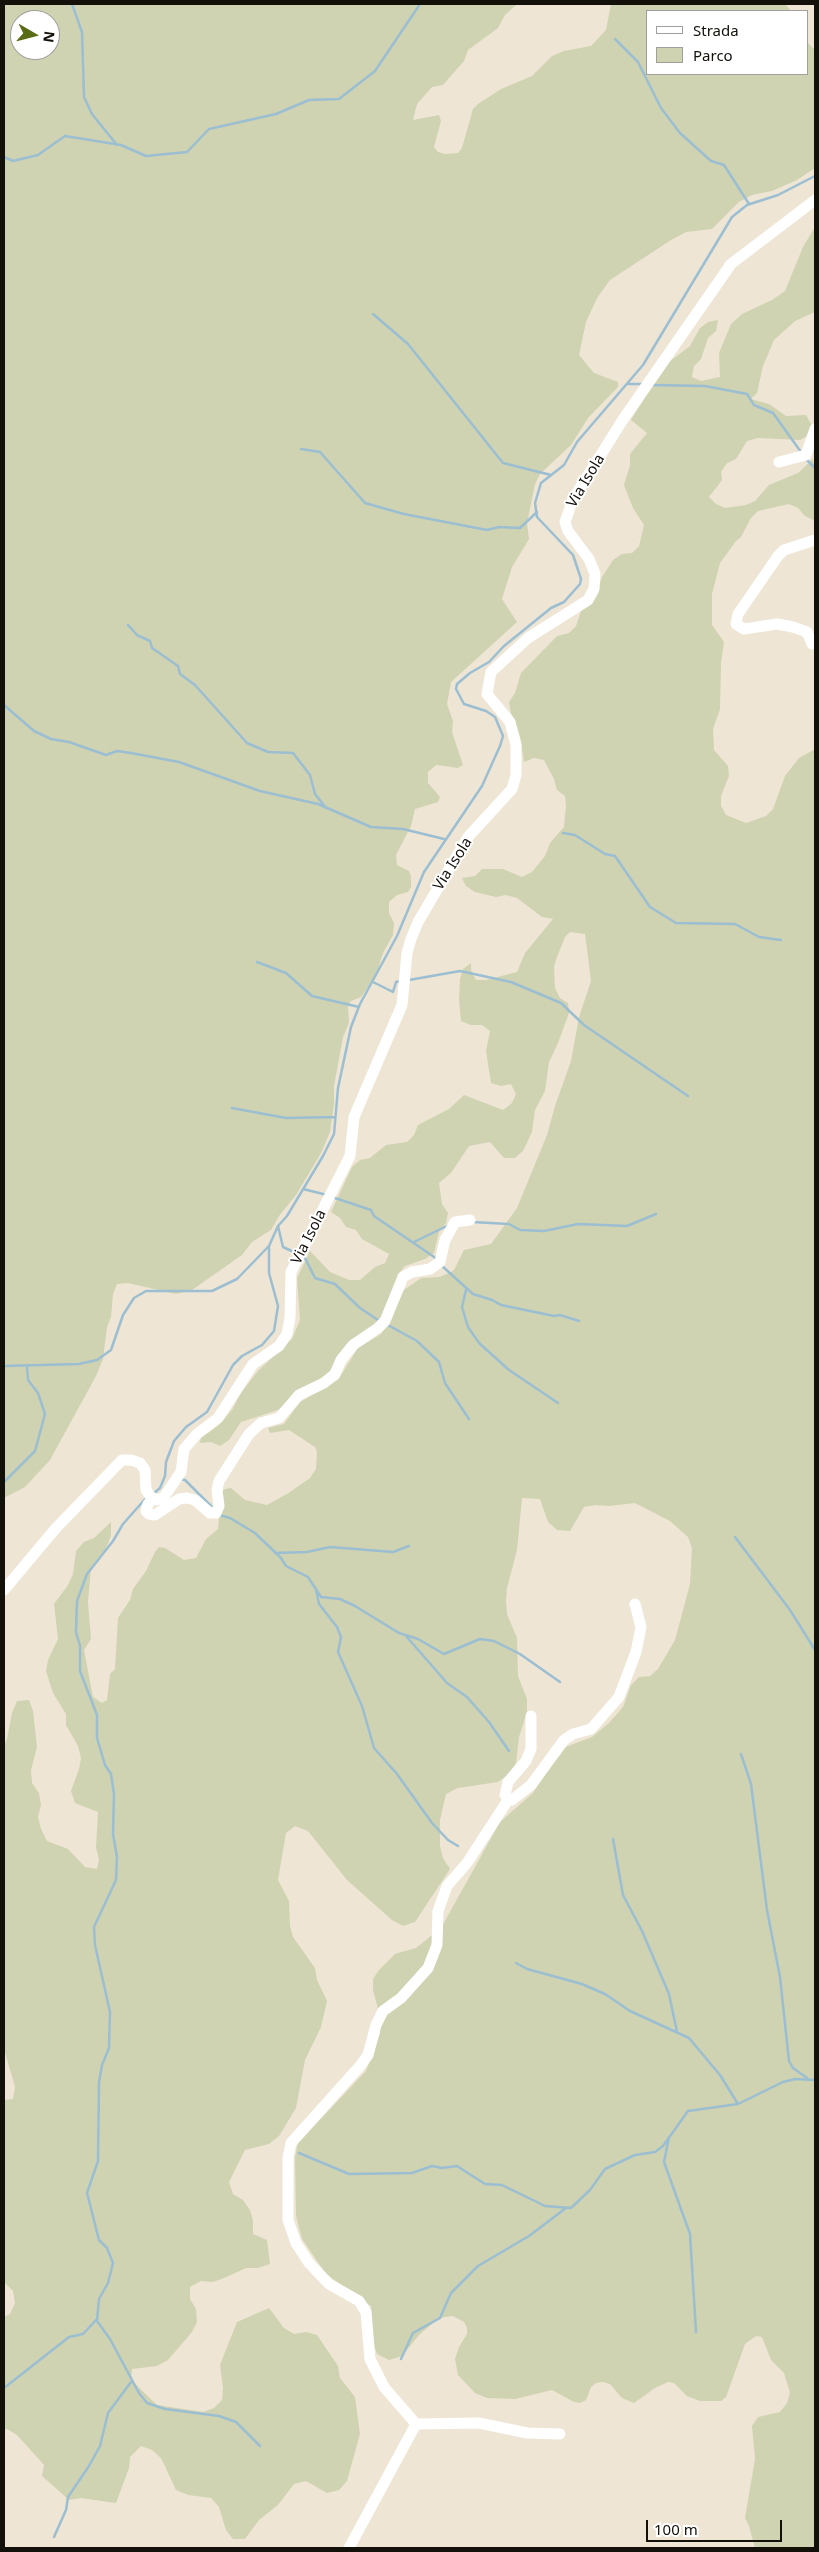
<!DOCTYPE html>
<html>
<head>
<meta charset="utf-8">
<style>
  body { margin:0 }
  #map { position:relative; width:819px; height:2552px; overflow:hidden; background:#eee5d4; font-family:"Noto Sans",sans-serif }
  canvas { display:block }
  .frame { position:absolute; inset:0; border:5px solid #13100a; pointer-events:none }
  .legend { position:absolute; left:646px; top:10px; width:162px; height:65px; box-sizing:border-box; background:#fff; border:1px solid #a19f9d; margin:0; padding:6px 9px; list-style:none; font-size:15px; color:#13100a }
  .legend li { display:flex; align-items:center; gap:10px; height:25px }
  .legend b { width:25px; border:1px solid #a19f9d }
  .north { position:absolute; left:10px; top:10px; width:50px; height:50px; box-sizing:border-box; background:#fff; border:1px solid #a19f9d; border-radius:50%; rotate:98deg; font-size:14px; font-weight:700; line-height:20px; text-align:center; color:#13100a }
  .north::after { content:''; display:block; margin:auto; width:18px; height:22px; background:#5a6b16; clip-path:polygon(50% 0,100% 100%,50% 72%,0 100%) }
  .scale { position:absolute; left:646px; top:2520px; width:136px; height:22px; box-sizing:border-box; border:2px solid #13100a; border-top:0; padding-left:6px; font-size:15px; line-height:18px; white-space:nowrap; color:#13100a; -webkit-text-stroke:4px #fff; paint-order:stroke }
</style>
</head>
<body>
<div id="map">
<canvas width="819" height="2552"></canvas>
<div class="frame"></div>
<ul class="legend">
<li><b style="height:6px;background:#fff"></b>Strada</li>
<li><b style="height:14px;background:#cfd3b1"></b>Parco</li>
</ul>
<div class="north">N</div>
<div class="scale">100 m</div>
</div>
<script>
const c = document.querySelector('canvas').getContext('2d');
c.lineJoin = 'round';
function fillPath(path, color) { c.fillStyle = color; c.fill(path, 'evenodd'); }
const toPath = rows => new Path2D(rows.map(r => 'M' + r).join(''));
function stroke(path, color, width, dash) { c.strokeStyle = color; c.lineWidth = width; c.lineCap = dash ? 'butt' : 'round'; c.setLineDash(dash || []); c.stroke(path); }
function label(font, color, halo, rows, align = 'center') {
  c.font = font + ' "Noto Sans",sans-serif'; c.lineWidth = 4; c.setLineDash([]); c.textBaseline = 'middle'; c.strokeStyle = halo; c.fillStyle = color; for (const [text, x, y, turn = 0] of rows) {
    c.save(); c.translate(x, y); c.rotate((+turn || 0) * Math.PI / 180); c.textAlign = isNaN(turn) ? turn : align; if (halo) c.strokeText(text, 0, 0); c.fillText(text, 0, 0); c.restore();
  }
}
fillPath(toPath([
  [4,4,521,4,516,5,505,15,498,28,468,50,464,61,443,85,432,87,417,104,413,120,439,115,441,121,434,147,438,152,445,154,458,153,462,148,473,109,478,104,501,89,532,76,552,56,564,51,591,46,606,30,611,4,785,4,791,11,648,11,648,74,808,74,808,43,815,50,815,168,797,180,772,191,752,195,739,202,712,229,686,232,671,240,610,280,597,298,586,322,579,355,594,373,618,382,618,387,588,418,571,445,540,474,535,484,527,523,529,539,512,567,502,599,517,622,451,682,447,704,453,721,452,732,463,765,458,768,436,765,428,772,428,783,440,797,438,802,415,809,411,826,396,855,397,865,409,871,411,876,411,887,408,892,397,895,389,902,389,913,394,923,393,935,383,953,376,975,361,997,351,1001,348,1006,349,1023,343,1037,334,1086,334,1104,330,1132,321,1153,296,1195,279,1216,271,1230,252,1242,242,1255,192,1290,176,1294,128,1283,117,1284,113,1294,111,1317,107,1327,103,1359,96,1376,50,1460,25,1487,4,1498],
  [20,20,50,20,50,50,20,50],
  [815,227,815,312,795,321,774,340,763,366,757,393,751,399,769,404,786,416,806,415,811,424,809,435,800,440,758,438,747,441,736,459,727,463,721,472,722,480,709,497,716,504,725,508,746,505,755,501,769,485,798,473,813,459,815,469,815,521,805,516,798,508,789,504,758,511,751,518,741,537,736,541,720,563,712,594,712,625,724,642,721,663,720,709,713,729,714,750,728,766,729,776,721,796,721,806,726,815,746,823,766,816,773,809,785,776,799,758,815,749,815,2548,755,2548,749,2526,745,2518,755,2459,752,2426,758,2417,780,2412,787,2403,790,2393,784,2373,771,2360,762,2337,756,2336,745,2344,726,2397,721,2401,700,2401,687,2396,674,2383,668,2382,655,2388,634,2403,622,2398,610,2384,603,2382,596,2383,591,2387,586,2400,580,2403,574,2402,552,2390,515,2399,487,2398,475,2393,458,2375,455,2359,459,2347,467,2334,467,2328,464,2322,453,2316,439,2318,419,2335,402,2356,389,2360,377,2354,373,2343,371,2306,326,2274,302,2239,296,2216,295,2157,298,2143,366,2071,380,2034,379,2012,373,1990,373,1979,379,1970,395,1954,416,1948,441,1928,500,1822,533,1793,563,1748,592,1737,609,1723,623,1707,631,1685,639,1677,650,1676,658,1669,675,1640,690,1584,692,1548,688,1537,670,1521,635,1503,609,1506,596,1505,584,1507,570,1531,557,1530,548,1522,540,1499,522,1498,517,1550,507,1588,506,1601,507,1614,517,1638,518,1676,527,1699,527,1712,519,1737,516,1763,509,1774,498,1782,458,1788,446,1794,440,1820,440,1846,443,1858,450,1869,415,1922,403,1926,392,1920,347,1880,308,1831,295,1826,286,1833,278,1880,289,1901,290,1926,293,1937,315,1968,317,1980,327,2001,321,2027,305,2060,296,2108,279,2136,269,2144,245,2150,229,2182,233,2194,243,2200,250,2210,253,2221,253,2234,267,2240,270,2264,258,2268,246,2268,224,2278,213,2282,201,2281,190,2287,190,2299,196,2309,197,2322,192,2332,168,2360,157,2366,132,2369,131,2380,157,2405,203,2412,214,2408,222,2400,223,2388,220,2365,237,2322,269,2308,284,2328,294,2334,306,2332,317,2335,338,2366,340,2378,355,2397,360,2434,347,2481,339,2490,327,2493,306,2481,294,2484,278,2505,259,2520,245,2539,233,2539,226,2530,219,2507,211,2498,188,2495,176,2490,161,2458,152,2450,141,2446,130,2457,129,2468,116,2503,81,2498,69,2500,42,2476,44,2465,17,2435,7,2429,4,2430,4,2317,10,2314,15,2303,13,2291,4,2282,4,2100,13,2099,15,2087,4,2049,4,1746,7,1739,12,1713,17,1701,29,1700,33,1711,37,1747,31,1770,32,1783,39,1793,41,1805,38,1817,41,1829,47,1841,68,1849,85,1867,97,1869,99,1859,96,1848,98,1812,75,1803,71,1791,79,1769,81,1758,78,1746,66,1725,66,1714,53,1693,46,1671,48,1660,58,1639,54,1604,68,1585,73,1574,76,1551,84,1542,94,1538,111,1522,111,1536,106,1548,91,1567,88,1602,91,1639,84,1650,93,1697,102,1703,107,1700,110,1674,115,1669,118,1618,130,1600,133,1589,146,1571,155,1552,159,1547,165,1548,184,1560,196,1558,206,1539,218,1529,221,1492,225,1489,231,1488,245,1500,267,1505,287,1494,310,1478,316,1469,317,1452,315,1447,289,1430,270,1433,268,1428,284,1424,300,1402,338,1380,358,1348,381,1334,404,1290,421,1278,439,1277,449,1273,454,1270,464,1250,491,1244,517,1208,547,1135,555,1106,571,1061,579,1017,591,981,585,934,570,932,565,937,557,957,554,967,555,988,560,998,568,1003,569,1013,558,1043,549,1062,545,1091,535,1110,532,1132,523,1151,515,1158,504,1158,490,1142,469,1146,451,1173,439,1183,442,1204,448,1213,446,1223,439,1232,434,1253,425,1259,405,1266,398,1274,383,1317,377,1326,351,1340,330,1371,322,1378,294,1392,281,1409,241,1422,229,1440,220,1446,211,1442,200,1443,201,1438,219,1425,232,1410,241,1393,258,1371,292,1339,300,1320,297,1278,310,1251,330,1272,349,1280,360,1280,375,1267,385,1263,389,1254,362,1239,356,1230,346,1227,340,1218,331,1212,352,1167,360,1160,370,1158,386,1145,407,1142,414,1135,418,1125,449,1109,464,1095,503,1110,512,1103,516,1094,511,1084,501,1086,491,1083,486,1051,490,1031,482,1025,471,1025,461,1021,459,1000,460,979,463,969,471,963,471,970,476,980,486,980,517,972,525,953,553,919,542,917,517,898,506,895,496,897,475,892,466,886,462,878,475,876,482,869,503,869,522,877,532,872,545,856,550,843,564,827,566,806,565,796,557,790,554,779,544,760,534,758,524,762,520,736,511,713,509,702,515,693,521,673,557,636,569,633,576,626,581,611,595,597,602,577,613,560,622,554,632,553,639,546,644,525,633,508,624,485,630,465,630,454,647,433,631,420,665,365,690,346,700,328,708,322,718,320,716,331,708,338,701,359,694,366,692,377,701,381,720,377,719,353,731,324,742,314,772,300,785,291,803,247]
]), '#cfd3b1');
stroke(toPath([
  [72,4,82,32,84,97,92,114,117,145],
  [615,39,638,62,661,108,680,133,711,161,724,165,749,204],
  [4,157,13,161,38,155,65,136,121,145,146,156,187,152,209,129,276,114,309,100,339,99,375,71,420,4],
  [373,314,408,344,503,463,551,475],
  [627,384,643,384],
  [651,385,705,386,747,394,754,405,773,413,801,452],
  [301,449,320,452,365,503,404,514,487,530,499,527,520,528,537,512],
  [806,459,815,468],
  [128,625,137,635,150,641,152,648,178,666,180,674,195,685,247,743,268,752,293,753,310,775,315,794,326,808],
  [4,705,34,731,51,739,69,742,106,755,117,751,131,753,179,762,260,791,318,804,371,827,403,829,444,839],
  [563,833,575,835,605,854,615,856,650,907,676,923,735,924,759,937,781,940],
  [257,962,286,973,312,996,359,1007],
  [409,980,460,971,511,982,561,1003,584,1025,688,1096],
  [373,982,393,992,396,982,401,981],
  [232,1108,286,1118,335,1117],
  [303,1189,327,1195],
  [332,1197,371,1210,374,1216,437,1259],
  [472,1222,509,1224,520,1230,544,1231,578,1224,627,1226,656,1214],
  [278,1226,283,1247,296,1253],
  [414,1242,449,1225],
  [304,1256,315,1278,335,1284,360,1308,381,1322],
  [442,1266,473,1294,492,1300,501,1305,554,1316,560,1315,579,1321],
  [466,1290,462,1307,468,1327,479,1343,509,1370,558,1403],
  [386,1324,417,1341,439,1362,445,1383,469,1419],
  [4,1366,79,1364,97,1360,111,1350,123,1315,134,1298,146,1291,212,1291,237,1279,269,1246,278,1226,287,1216,323,1156,334,1134,338,1088,351,1027,360,1004,397,936,424,872,482,786,500,746,503,736,495,717,486,711,464,704,456,689,457,684,470,673,489,662,504,646,551,608,564,602,580,584,581,579,573,555,537,517,535,503,541,483,564,465,577,442,643,365,732,217,747,205,778,195,815,176],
  [180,1479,185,1480,214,1509],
  [4,1482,35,1451,45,1414,38,1393,28,1380,27,1367],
  [153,1494,160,1488,165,1476,166,1462,174,1441,186,1427,207,1412,233,1365,242,1356,262,1345,274,1331,278,1306,269,1273,269,1247],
  [146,1498,123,1524,113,1541,87,1574,77,1601,76,1632,80,1646,80,1671,97,1715,97,1738,105,1765,111,1774,114,1794,113,1834,117,1857,116,1880,94,1927,95,1945,110,2012,109,2048,102,2065,99,2082,98,2161,87,2193,99,2240,107,2248,113,2263,108,2283,99,2299,97,2321,110,2339,139,2393,147,2403,165,2409,219,2416,236,2422,260,2446],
  [219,1515,230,1518,255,1533,281,1558,286,1566,308,1577,321,1597,340,1599,355,1606,399,1633,418,1639,444,1654,480,1639,494,1641,520,1654,560,1682],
  [735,1537,790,1610,815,1650],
  [275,1553,307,1552,330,1547,393,1552,409,1546],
  [316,1590,319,1604,337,1627,341,1637,338,1652,362,1706,374,1748,397,1774,432,1823,448,1840,458,1846],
  [406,1636,447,1683,467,1697,489,1722,509,1751],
  [741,1754,751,1784,767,1910,780,1977,789,2061,793,2068,807,2078],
  [613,1839,623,1895,642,1931,669,1994,677,2032],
  [516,1963,527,1969,582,1984,605,1994,630,2011,689,2038,720,2075,738,2104],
  [669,2137,664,2162,690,2234,696,2332],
  [299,2153,349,2174,412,2173,432,2166,442,2168,457,2166,485,2184,502,2185,545,2206,571,2208,590,2190,605,2169,635,2155,655,2152,663,2146,688,2111,738,2104,783,2082,795,2079,815,2080],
  [401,2359,413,2333,440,2318,451,2293,478,2266,529,2236,566,2208],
  [4,2388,69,2337,83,2334,97,2319],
  [54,2537,66,2510,68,2497,89,2466,100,2446,108,2413,131,2382]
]), '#9bbed2', 2.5);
stroke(toPath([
  [779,462,806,455,815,429],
  [812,644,807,632,793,627,777,624,744,629,736,624,738,614,778,556,784,550,815,540],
  [153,1498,148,1504,146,1511,149,1514,155,1515,179,1499,187,1498,195,1500,210,1513,216,1513,219,1506,217,1490,219,1481,249,1434,261,1423,279,1418,299,1395,324,1383,335,1374,341,1360,353,1345,378,1328,385,1321,403,1277,412,1272,430,1269,440,1262,445,1240,455,1222,470,1220],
  [4,1590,56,1528,122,1460,131,1460,140,1463,145,1470,146,1490,151,1497,157,1500,164,1497,181,1472,184,1449,197,1434,218,1418,253,1364,279,1346,287,1334,290,1318,291,1272,350,1156,354,1117,402,1005,407,953,411,939,418,922,468,837,512,789,516,775,516,745,510,722,487,694,491,672,528,638,588,600,594,589,595,574,589,559,568,531,565,522,573,499,624,418,731,264,815,200],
  [508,1800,505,1795,508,1782,526,1761,531,1749,531,1716],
  [416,2424,384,2387,370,2359,366,2312,359,2301,329,2284,309,2263,296,2243,288,2220,288,2158,291,2143,360,2066,368,2055,376,2025,383,2011,401,1998,428,1968,437,1945,438,1911,447,1886,467,1863,508,1800,512,1800,531,1785,564,1740,573,1734,591,1729,619,1697,636,1652,641,1627,635,1604],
  [416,2424,479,2423,527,2433,560,2434],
  [349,2548,416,2424]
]), '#fff', 11);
label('15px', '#13100a', '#fff', [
  ["Via Isola",586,481,-59],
  ["Via Isola",453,864,-58],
  ["Via Isola",309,1237,-63]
]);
</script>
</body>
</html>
